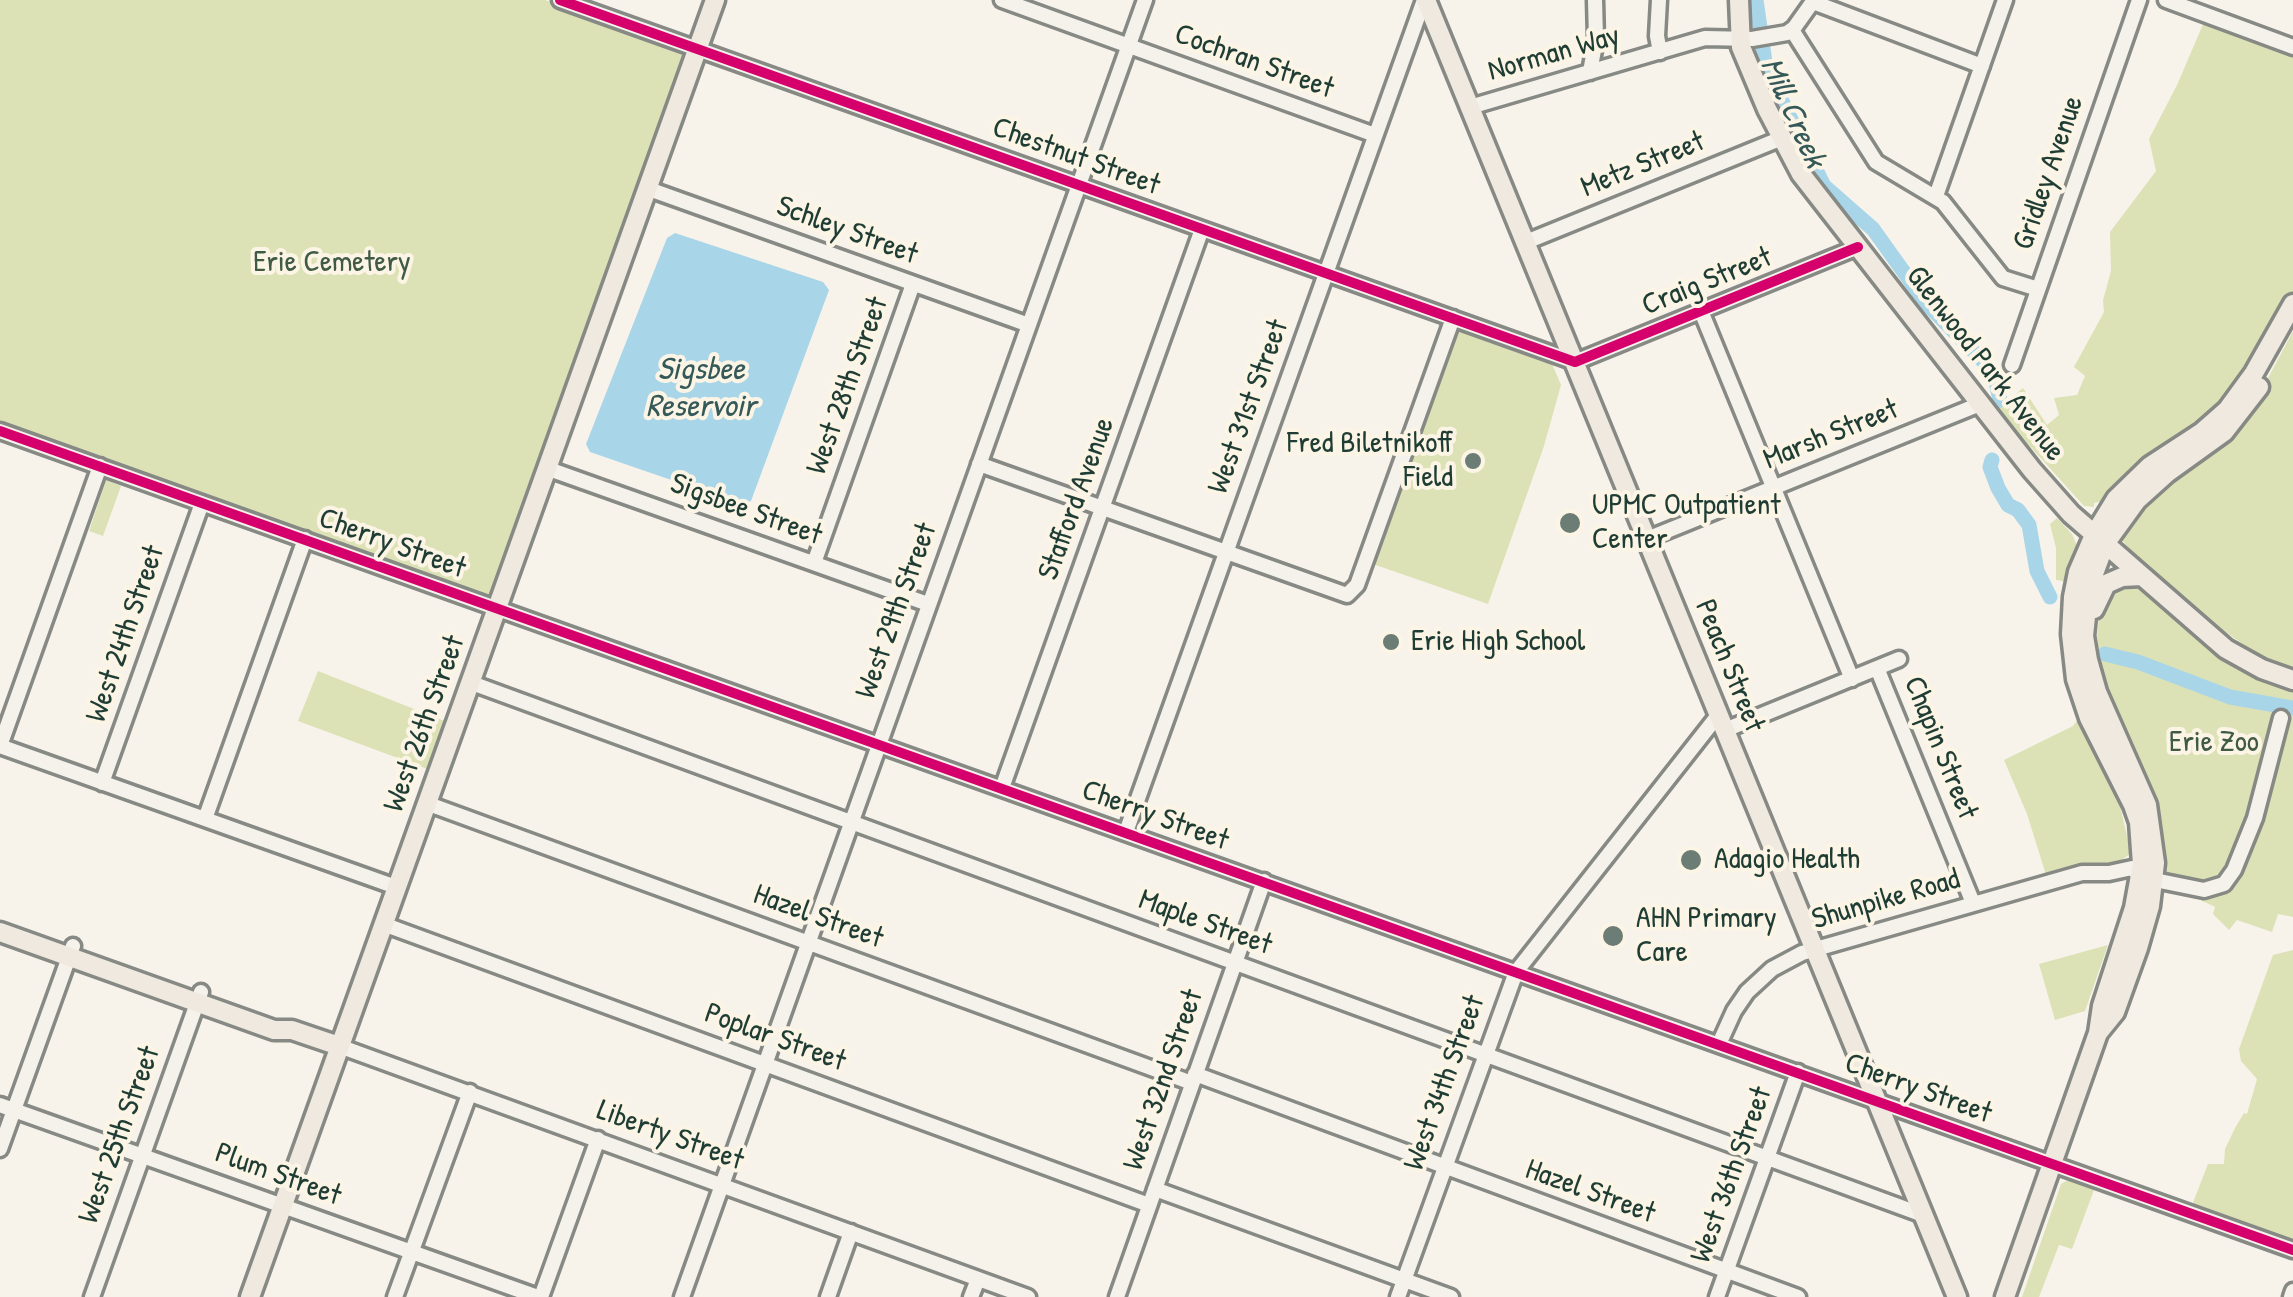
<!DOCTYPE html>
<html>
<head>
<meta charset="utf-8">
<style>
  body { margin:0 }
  canvas { display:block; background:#f7f3ea }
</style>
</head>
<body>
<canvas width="2293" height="1297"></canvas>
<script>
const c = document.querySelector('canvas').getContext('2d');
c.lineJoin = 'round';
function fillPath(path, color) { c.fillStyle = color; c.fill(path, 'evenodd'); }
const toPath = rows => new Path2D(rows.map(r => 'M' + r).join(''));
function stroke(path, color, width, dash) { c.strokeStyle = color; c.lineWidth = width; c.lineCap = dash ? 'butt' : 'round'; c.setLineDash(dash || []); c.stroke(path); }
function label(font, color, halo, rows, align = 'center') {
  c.font = font + ' "Patrick Hand",sans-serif'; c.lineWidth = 8; c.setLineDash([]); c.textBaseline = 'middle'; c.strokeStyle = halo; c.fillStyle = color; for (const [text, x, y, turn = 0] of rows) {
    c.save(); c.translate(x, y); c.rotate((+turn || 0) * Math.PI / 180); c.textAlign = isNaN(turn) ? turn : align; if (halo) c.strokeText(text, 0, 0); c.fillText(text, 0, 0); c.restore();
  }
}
fillPath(toPath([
  [0,0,545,0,687,51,492,595,484,598,0,425],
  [2204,22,2293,53,2293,293,2254,361,2223,405,2199,425,2152,453,2125,475,2103,501,2094,503,2094,507,2084,506,1989,401,1994,399,2007,401,2023,388,2047,425,2059,415,2054,398,2077,395,2085,376,2074,367,2104,312,2103,300,2111,271,2110,232,2156,171,2149,139,2177,85],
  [1458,326,1550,359,1561,385,1544,446,1488,604,1370,563],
  [2293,331,2293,670,2262,658,2220,628,2131,553,2123,541,2123,532,2137,509,2259,395],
  [106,480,121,486,103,536,89,531],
  [2057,518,2072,534,2078,548,2070,582,2056,580,2056,548,2050,524],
  [2137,585,2229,661,2275,684,2293,687,2293,917,2278,914,2272,932,2237,920,2229,930,2213,914,2215,907,2188,894,2167,890,2158,895,2124,737,2103,679,2097,637,2101,599,2110,586],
  [318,671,447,722,430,770,298,721],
  [2079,718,2116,789,2131,853,2115,865,2087,864,2046,875,2027,814,2004,760,2073,726],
  [2108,945,2085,1011,2055,1020,2039,964],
  [2293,950,2293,1241,2192,1205,2208,1164,2224,1164,2225,1149,2235,1128,2244,1113,2247,1114,2257,1079,2241,1061,2239,1049,2273,955],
  [2068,1180,2094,1190,2072,1249,2059,1245,2039,1297,2022,1297,2061,1184]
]), '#dce2b5');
fillPath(toPath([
  [675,233,823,282,829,290,751,501,741,504,590,452,586,444,667,238]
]), '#a9d5e9');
stroke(toPath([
  [1756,0,1766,69,1824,186,1873,229,1926,303,1985,363,1996,382,2000,400],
  [1992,460,1990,467,1998,488,2008,505,2018,510,2029,525,2037,571,2050,597],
  [2105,654,2138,662,2230,697,2293,708]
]), '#a9d5e9', 15);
const minor = toPath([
  [560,0,1575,362,1858,247],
  [1002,0,1375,135],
  [1659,0,1657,36,1660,52],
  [2166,0,2293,47],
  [1813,2,1982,66],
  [1792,30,1876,162,1943,202,2003,278,2038,289],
  [1590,72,1596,39,1595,0],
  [1470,107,1705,38,1752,39,1787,33,1794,28,1814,0],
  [646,188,1029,325],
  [1936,196,2005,0],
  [1526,242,1782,138],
  [1701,311,1852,679],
  [2012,365,2139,0],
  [0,431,2293,1250],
  [979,464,1347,595,1357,585,1453,318],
  [546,468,928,604],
  [1647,539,1980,404],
  [814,563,913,284],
  [1877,668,1973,903],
  [469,682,1923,1215],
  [1725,730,1899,659],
  [0,746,396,887],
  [0,746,100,466],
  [102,783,202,503],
  [1002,788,1202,229],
  [426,803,1192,1083],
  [205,819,305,539],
  [1126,832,1424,0],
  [2145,878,2204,890,2224,884,2234,870,2255,818,2281,718],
  [383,924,1149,1205],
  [1719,1044,1734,1011,1747,992,1772,969,1802,953,2082,873,2109,873,2132,868,2140,876],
  [339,1046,1028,1297],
  [1195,1074,1798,1297],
  [0,1105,538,1297],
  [0,1149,73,946],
  [1155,1189,1451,1297],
  [92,1297,201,992],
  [395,1297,470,1092],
  [541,1297,598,1139],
  [682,1297,1145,0],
  [828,1297,851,1232],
  [971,1297,978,1279],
  [1117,1297,1264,881],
  [1398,1297,1516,972,1719,714],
  [1717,1297,1798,1072],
  [2291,1297,2293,1291]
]);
const major = toPath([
  [1426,0,1957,1297],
  [1739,0,1741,47,1767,109,1801,174,2032,470,2071,514,2226,649,2262,669,2293,680],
  [2094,609,2106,584,2122,577,2142,576],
  [0,932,274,1030,292,1030,339,1046],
  [2098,1033,2115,1012,2138,948,2150,906,2155,863,2147,805,2097,692,2088,660,2084,636,2089,587,2105,544,2137,500,2167,473,2224,432,2259,387],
  [250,1297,715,0],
  [2005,1297,2098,1033,2102,1006,2134,908,2142,864,2139,822,2133,805,2089,718,2076,679,2071,634,2073,597,2078,572,2094,535,2116,499,2150,466,2202,432,2227,410,2254,373,2293,304]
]);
stroke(minor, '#868984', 21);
stroke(major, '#868984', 25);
stroke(minor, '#f5f2ec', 14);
stroke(major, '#efe9df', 18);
stroke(toPath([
  [560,0,1575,362,1858,247],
  [0,431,2293,1250]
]), '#d6006c', 10);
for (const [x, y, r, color] of [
  [1473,461,10,"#6b7d74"],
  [1570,523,12,"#6b7d74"],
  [1391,642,10,"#6b7d74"],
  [1691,860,12,"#6b7d74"],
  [1613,936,12,"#6b7d74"]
]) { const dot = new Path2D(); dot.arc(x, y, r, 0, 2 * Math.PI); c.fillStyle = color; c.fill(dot); stroke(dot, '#fcf5e5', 4); }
label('30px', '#1f3d34', '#fcf5e5', [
  ["Norman Way",1554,54,-16],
  ["Cochran Street",1254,62,20],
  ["Chestnut Street",1076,157,20],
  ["Metz Street",1643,165,-22],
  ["Gridley Avenue",2049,173,-71],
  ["Schley Street",847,231,20],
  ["Craig Street",1707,282,-22],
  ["Glenwood Park Avenue",1985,364,52],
  ["West 28th Street",848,386,-70],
  ["West 31st Street",1249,407,-70],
  ["Marsh Street",1831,435,-22],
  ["Stafford Avenue",1077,499,-70],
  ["Sigsbee Street",746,510,20],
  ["Cherry Street",392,544,20],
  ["West 29th Street",897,611,-70],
  ["West 24th Street",126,634,-71],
  ["Peach Street",1729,666,68],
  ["West 26th Street",425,724,-70],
  ["Chapin Street",1940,748,68],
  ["Cherry Street",1155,816,20],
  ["Shunpike Road",1886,900,-16],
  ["Hazel Street",818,917,20],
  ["Maple Street",1205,923,20],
  ["Poplar Street",775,1038,20],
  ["West 32nd Street",1164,1080,-71],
  ["West 34th Street",1445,1083,-70],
  ["Cherry Street",1918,1089,20],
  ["West 25th Street",120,1135,-70],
  ["Liberty Street",670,1136,20],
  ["Plum Street",278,1175,20],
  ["West 36th Street",1732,1175,-70],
  ["Hazel Street",1590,1192,20]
]);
label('30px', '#405b45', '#fcf5e5', [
  ["Erie Cemetery",332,263],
  ["Erie Zoo",2214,743]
]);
label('30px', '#1f3d34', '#fcf5e5', [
  ["Fred Biletnikoff",1453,444,"right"],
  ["Field",1453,478,"right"],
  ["UPMC Outpatient",1592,506],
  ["Center",1592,540],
  ["Erie High School",1411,642],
  ["Adagio Health",1714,860],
  ["AHN Primary",1636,919],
  ["Care",1636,953]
], 'left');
label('italic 32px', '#345958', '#fcf5e5', [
  ["Mill Creek",1792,113,66],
  ["Sigsbee",701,370],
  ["Reservoir",701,407]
]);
</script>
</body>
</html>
